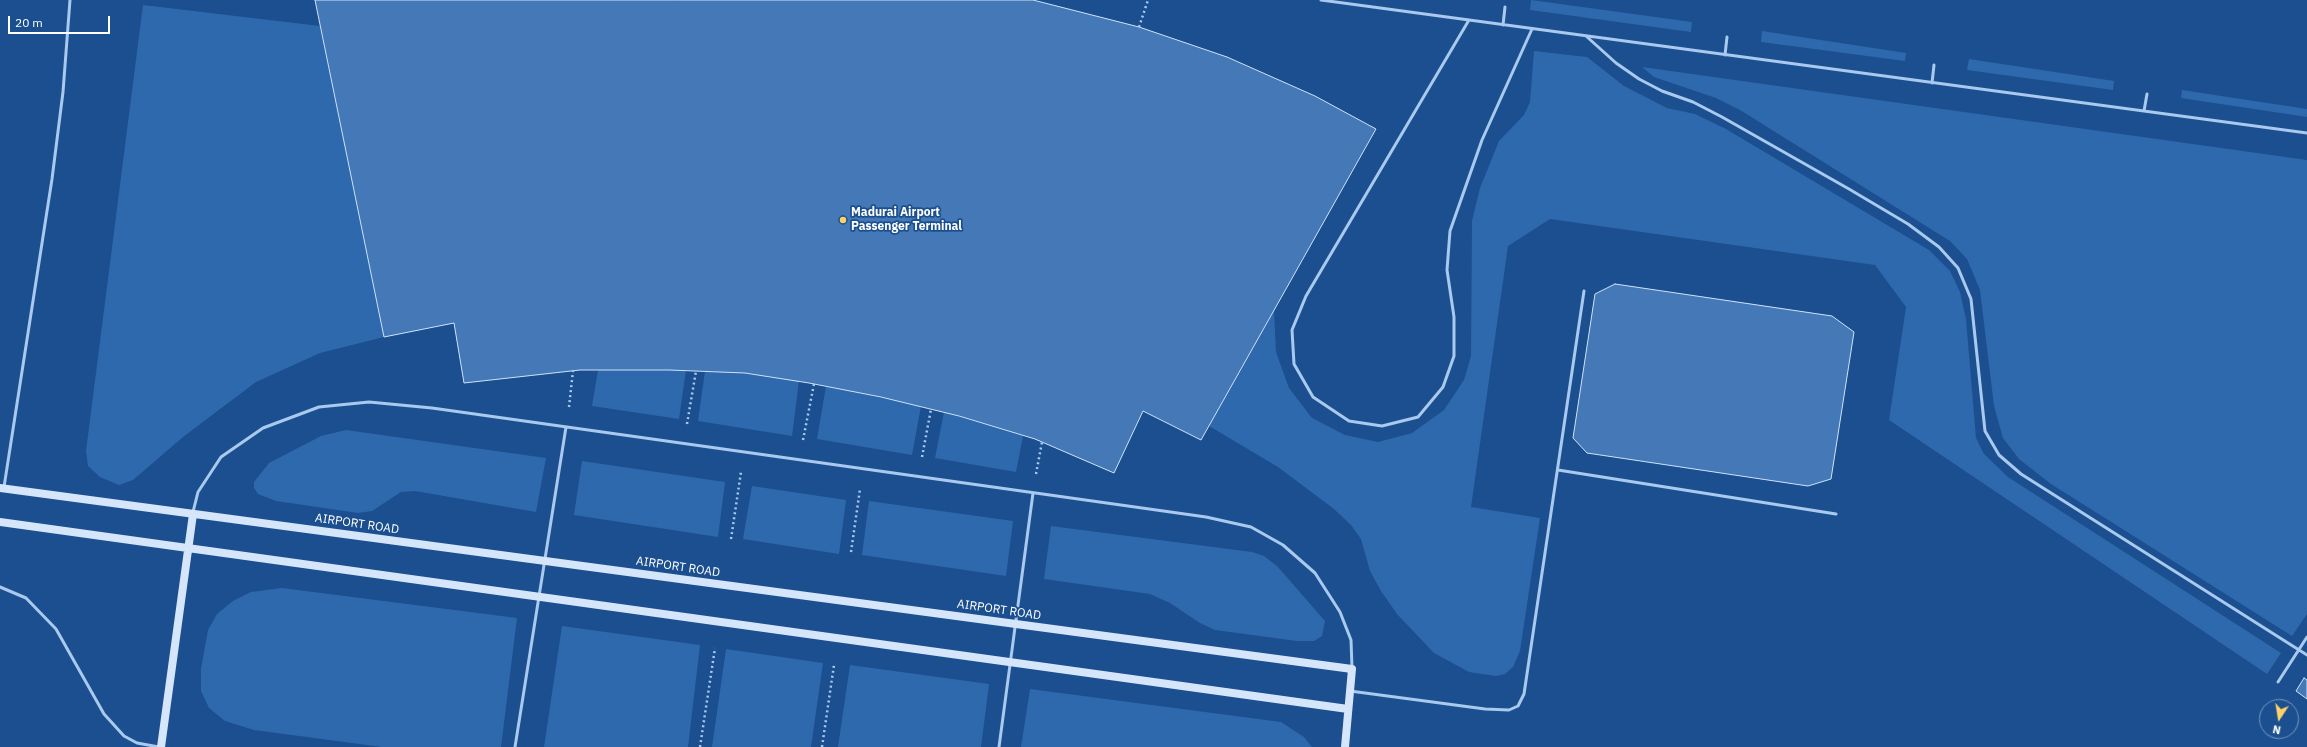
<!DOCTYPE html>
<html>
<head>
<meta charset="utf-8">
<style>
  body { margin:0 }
  #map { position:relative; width:2307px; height:747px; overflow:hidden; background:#1b4f8f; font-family:"IBM Plex Sans",sans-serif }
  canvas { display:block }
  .north { position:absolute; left:2259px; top:699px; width:40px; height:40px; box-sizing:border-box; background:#1b4f8f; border:1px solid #7695bc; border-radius:50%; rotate:192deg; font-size:11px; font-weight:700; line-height:16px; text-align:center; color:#fff }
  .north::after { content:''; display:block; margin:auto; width:14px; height:18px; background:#ffd166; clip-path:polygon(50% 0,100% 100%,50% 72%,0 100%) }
  .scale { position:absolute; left:8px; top:16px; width:102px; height:18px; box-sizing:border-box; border:2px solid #fff; border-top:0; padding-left:5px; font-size:12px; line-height:14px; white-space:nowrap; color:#fff; -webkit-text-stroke:3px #1b4f8f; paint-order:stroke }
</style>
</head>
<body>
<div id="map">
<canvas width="2307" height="747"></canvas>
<div class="north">N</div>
<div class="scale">20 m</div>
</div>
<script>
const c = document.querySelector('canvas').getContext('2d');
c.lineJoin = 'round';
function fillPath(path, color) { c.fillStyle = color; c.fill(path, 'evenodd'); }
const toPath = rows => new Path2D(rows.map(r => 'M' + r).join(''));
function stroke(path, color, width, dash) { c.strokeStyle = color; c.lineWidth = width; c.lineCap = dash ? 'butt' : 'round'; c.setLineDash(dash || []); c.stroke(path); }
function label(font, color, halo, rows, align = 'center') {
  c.font = font + ' "IBM Plex Sans",sans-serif'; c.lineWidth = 3.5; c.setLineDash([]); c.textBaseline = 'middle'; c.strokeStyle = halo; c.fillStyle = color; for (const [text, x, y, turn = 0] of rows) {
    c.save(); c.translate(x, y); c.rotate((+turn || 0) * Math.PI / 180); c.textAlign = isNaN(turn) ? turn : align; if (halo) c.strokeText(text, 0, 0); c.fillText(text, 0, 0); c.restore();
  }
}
fillPath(toPath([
  [1531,0,1692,22,1691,32,1530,10],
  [143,5,320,26,384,337,320,353,256,382,183,437,133,480,119,485,100,477,88,466,86,451],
  [1762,31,1906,53,1905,61,1761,42],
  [1534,51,1587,57,1624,86,1667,108,1695,114,1726,129,1929,250,1950,271,1960,292,1966,319,1976,438,1984,454,2008,477,2281,653,2267,674,1889,420,1906,307,1875,265,1550,219,1508,246,1471,507,1540,518,1520,651,1513,667,1505,674,1496,676,1469,672,1434,653,1397,614,1381,591,1370,571,1361,539,1351,525,1334,509,1278,467,1209,426,1274,311,1276,352,1289,388,1312,418,1345,435,1378,442,1412,433,1444,410,1464,380,1471,356,1472,221,1480,188,1499,141,1524,115,1530,102],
  [1969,59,2114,81,2113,90,1967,70],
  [1642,67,2307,160,2307,614,2292,636,2051,484,2019,459,2003,438,1994,406,1980,290,1967,259,1950,241,1740,110,1716,98,1654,77],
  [2182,90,2307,109,2307,117,2181,98],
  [598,370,686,370,679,419,592,406],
  [705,371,745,373,799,381,792,436,698,421],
  [826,386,921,406,912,455,817,439],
  [944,412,1023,436,1016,472,935,458],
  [346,430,546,458,536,512,415,491,401,492,372,511,358,513,276,501,258,494,254,488,254,482,269,463,321,436],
  [582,461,725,482,718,537,574,515],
  [752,486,846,500,839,554,743,539],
  [869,501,1013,521,1006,576,862,555],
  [1051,526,1252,552,1264,556,1277,566,1325,621,1322,636,1314,641,1297,641,1215,630,1200,623,1170,603,1150,594,1044,579],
  [282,588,517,618,501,747,382,747,254,730,225,721,209,708,201,691,201,669,208,630,217,614,233,601,251,592],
  [562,626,700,645,688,747,544,747],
  [726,649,823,663,811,747,712,747],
  [850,665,989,684,981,747,838,747],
  [1030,689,1281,722,1304,737,1312,747,1021,747]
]), '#2e69ad');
const building = toPath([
  [315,0,1033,0,1139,27,1227,57,1315,96,1376,129,1201,440,1143,411,1114,473,1035,439,959,416,881,397,809,383,745,373,669,370,580,370,464,383,454,323,384,337,315,0],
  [1615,284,1832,316,1854,332,1831,479,1808,486,1587,453,1573,438,1595,294,1615,284],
  [2304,678,2307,680,2307,699,2296,691,2304,678]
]);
fillPath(building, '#4478b7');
stroke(building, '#cfe3fa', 1);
stroke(toPath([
  [1139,27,1148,0],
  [569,407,573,371],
  [687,424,696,371],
  [803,440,814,384],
  [922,457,931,409],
  [1036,474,1042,442],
  [731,539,741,472],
  [851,552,860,489],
  [700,747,715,648],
  [822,747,834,665]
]), '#a9c9ee', 2.5, [2, 3]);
stroke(toPath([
  [1321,0,2307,133],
  [1469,20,1306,296,1292,330,1294,364,1313,397,1349,421,1382,426,1418,417,1443,387,1454,356,1454,317,1447,270,1450,231,1482,140,1532,29],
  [1503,25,1505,7],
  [1586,36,1616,63,1639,79,1662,91,1693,102,1722,117,1849,189,1908,224,1939,247,1958,268,1971,299,1985,431,1999,455,2021,474,2307,655],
  [1725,55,1727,37],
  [1932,83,1934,65],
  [2144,111,2147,94],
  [1558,470,1836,514],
  [4,487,52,179,63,92,70,0],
  [193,512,198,492,221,457,263,428,319,407,369,402,432,408,1206,517,1251,527,1283,545,1315,573,1340,612,1351,640,1352,668],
  [0,587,26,598,56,629,104,714,124,736,137,743,159,747],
  [2278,682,2307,637],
  [1350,691,1485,709,1509,710,1518,706,1524,694,1584,291],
  [515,747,566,427],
  [999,747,1033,493]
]), '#a9c9ee', 3);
stroke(toPath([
  [0,488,1352,669,1345,747],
  [0,522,1348,709],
  [161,747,193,514]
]), '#d6e6fa', 8);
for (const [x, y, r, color] of [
  [843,220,4,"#ffd166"]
]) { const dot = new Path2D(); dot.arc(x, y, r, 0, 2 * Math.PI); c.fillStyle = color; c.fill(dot); stroke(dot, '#1b4f8f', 1.5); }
label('bold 12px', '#fff', '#1b4f8f', [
  ["Madurai Airport",851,213],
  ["Passenger Terminal",851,227]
], 'left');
label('12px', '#fff', '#1b4f8f', [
  ["AIRPORT ROAD",357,524,8],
  ["AIRPORT ROAD",678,567,8],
  ["AIRPORT ROAD",999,610,8]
]);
</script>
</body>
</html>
